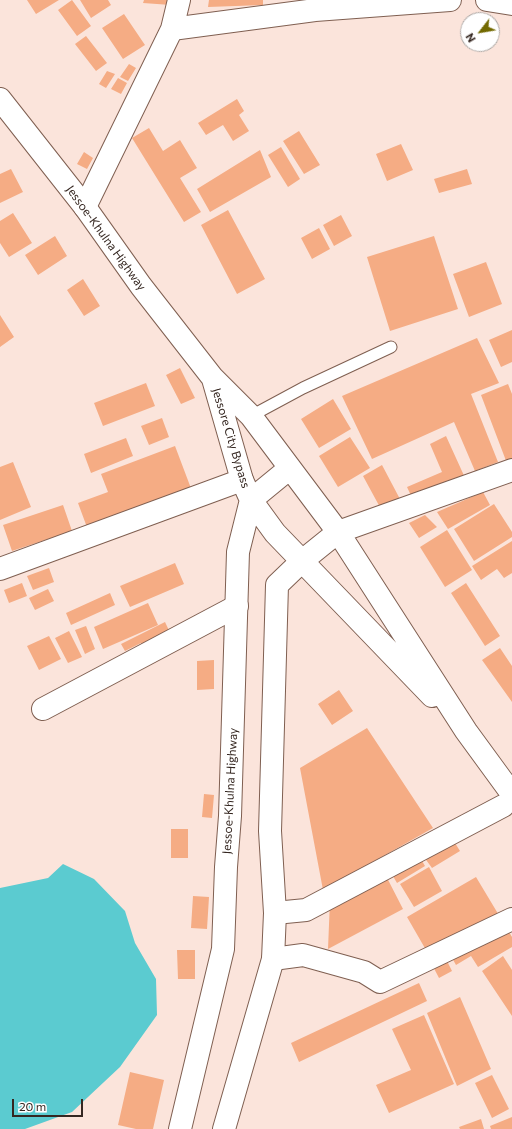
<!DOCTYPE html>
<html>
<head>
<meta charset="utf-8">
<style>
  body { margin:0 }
  #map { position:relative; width:512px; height:1129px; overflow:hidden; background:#fbe4db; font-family:Commissioner,sans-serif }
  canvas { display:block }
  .north { position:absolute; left:460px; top:12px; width:40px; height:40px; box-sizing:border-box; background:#fff; border:1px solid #aea9a6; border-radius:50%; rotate:239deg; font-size:11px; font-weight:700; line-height:16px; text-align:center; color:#352721 }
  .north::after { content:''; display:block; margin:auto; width:14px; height:18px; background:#726900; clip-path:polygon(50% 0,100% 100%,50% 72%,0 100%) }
  .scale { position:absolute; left:12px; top:1099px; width:71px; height:18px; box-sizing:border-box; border:2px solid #352721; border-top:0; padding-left:5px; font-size:12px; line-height:14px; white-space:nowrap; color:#352721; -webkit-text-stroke:3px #fff; paint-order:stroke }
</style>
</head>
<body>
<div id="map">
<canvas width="512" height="1129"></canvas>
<div class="north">N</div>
<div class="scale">20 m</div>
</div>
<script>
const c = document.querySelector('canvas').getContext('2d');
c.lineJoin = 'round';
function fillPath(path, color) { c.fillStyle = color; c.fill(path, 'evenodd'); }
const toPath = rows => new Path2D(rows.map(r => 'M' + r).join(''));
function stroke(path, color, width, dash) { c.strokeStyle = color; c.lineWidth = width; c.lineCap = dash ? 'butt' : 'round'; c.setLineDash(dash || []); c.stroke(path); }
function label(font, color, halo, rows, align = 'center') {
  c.font = font + ' Commissioner,sans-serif'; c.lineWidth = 3; c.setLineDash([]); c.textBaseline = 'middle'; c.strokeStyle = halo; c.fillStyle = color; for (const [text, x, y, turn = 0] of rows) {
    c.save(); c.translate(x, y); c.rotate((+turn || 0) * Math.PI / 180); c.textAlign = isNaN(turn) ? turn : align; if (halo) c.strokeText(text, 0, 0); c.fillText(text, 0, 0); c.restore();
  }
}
fillPath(toPath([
  [63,864,94,879,125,911,135,943,156,979,157,1015,120,1067,72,1112,25,1129,0,1129,0,888,48,878]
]), '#5bcbd0');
fillPath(toPath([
  [27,0,59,0,36,14],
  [72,0,91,26,77,36,58,10],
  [80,0,108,0,111,5,91,18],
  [144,0,171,0,171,5,143,3],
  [209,0,263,0,263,5,208,7],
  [124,14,145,45,123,59,102,28],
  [86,36,107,63,96,71,75,44],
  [129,64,136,68,128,81,120,77],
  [107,71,115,74,106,88,99,84],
  [118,78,127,83,121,94,111,89],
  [237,99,244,111,239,115,249,131,233,141,223,125,206,135,198,123],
  [149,128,163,151,180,140,197,168,180,178,201,212,184,222,132,138],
  [299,131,320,165,304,174,283,141],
  [401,144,413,170,387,181,376,154],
  [281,147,300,179,288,187,268,155],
  [260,150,271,177,210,212,197,189],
  [84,152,93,158,87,169,77,164],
  [11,169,23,192,0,203,0,174],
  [467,169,472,184,439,193,434,179],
  [228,210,265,279,237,294,201,225],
  [13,213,32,243,9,257,0,243,0,221],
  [341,215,352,236,334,246,323,225],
  [319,228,330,249,312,259,301,238],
  [55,236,67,256,38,275,25,255],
  [434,236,458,309,390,331,367,257],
  [486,262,502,304,469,317,453,274],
  [83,279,100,306,84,316,67,290],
  [0,315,14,337,0,347],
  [512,330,512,362,501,367,489,340],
  [477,338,499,383,471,394,498,462,475,471,454,422,372,459,342,396],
  [180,368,195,398,181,404,166,375],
  [146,383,155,406,103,426,94,403],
  [508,384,512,394,512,464,508,466,481,395],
  [333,399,351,429,319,448,301,419],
  [162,418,169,437,149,445,141,426],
  [446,436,466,480,414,502,407,487,442,472,430,444],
  [350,437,370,468,338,487,319,456],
  [126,438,133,456,91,473,84,454],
  [175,446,192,491,88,530,78,503,108,492,101,474],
  [13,462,31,507,0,520,0,467],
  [382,465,401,501,382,511,363,476],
  [483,492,490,505,448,529,437,512],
  [494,504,512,532,512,537,474,561,454,529],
  [63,505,72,531,12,551,3,525],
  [425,515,437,527,419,538,409,523],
  [447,530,472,570,445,587,420,547],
  [512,541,512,573,504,578,497,569,481,580,472,566],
  [175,563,184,584,130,607,120,586],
  [49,568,54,582,33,590,27,576],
  [22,583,27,596,9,603,4,590],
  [466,583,500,636,485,646,451,593],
  [48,589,54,601,35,610,29,598],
  [110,593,115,605,71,625,66,613],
  [148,603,158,625,103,649,94,627],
  [165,622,173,639,146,652,141,643,125,651,121,644],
  [86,626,95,649,85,654,75,630],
  [69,631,82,657,68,663,55,638],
  [49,636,61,659,39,670,27,646],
  [500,648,512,666,512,702,482,660],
  [214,660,214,689,197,690,197,661],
  [339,690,353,711,332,725,318,704],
  [367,728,433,828,323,890,300,768],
  [204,794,214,795,212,818,202,817],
  [171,829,188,829,188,858,171,858],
  [450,835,460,851,432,868,421,853],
  [418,854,425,866,397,883,390,871],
  [429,867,442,891,414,907,400,884],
  [384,872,403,909,328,949,330,900],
  [476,877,512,937,512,947,478,967,471,956,456,965,442,940,426,950,407,917],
  [193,896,209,897,207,929,191,928],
  [440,947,452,971,439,978,427,955],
  [177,950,195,950,195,979,178,979],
  [503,956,512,970,512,1016,482,971],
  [419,983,427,1001,299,1062,291,1043],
  [460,997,491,1069,457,1086,427,1013],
  [424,1015,454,1084,389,1113,376,1085,411,1070,392,1029],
  [130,1072,164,1080,153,1129,136,1129,118,1125],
  [492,1075,509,1109,492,1118,475,1083],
  [512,1117,512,1129,491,1129,490,1126],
  [481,1119,484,1129,460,1129,459,1127]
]), '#f5ac84');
const service = toPath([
  [251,416,303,388,391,347]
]);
const minor = toPath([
  [487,0,512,4],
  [172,29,315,10,450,0],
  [85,207,172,29,179,0],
  [338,532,512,470],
  [0,569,242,480],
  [43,709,237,606],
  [275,913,306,910,503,806],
  [273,959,303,955,364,972,380,982,512,919]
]);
const trunk = toPath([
  [0,99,85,207,141,286,212,377,251,416,338,532,466,731,512,794],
  [213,379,242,480,251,500,275,533,432,696],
  [180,1129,223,949,226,867,230,816,238,552,251,500,290,468],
  [224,1129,273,959,275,913,270,831,277,585,302,561,338,532]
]);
stroke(service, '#7f5f51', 13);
stroke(minor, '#7f5f51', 24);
stroke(trunk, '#7f5f51', 24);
stroke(service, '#fff', 11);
stroke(minor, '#fff', 22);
stroke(trunk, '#fff', 22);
label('12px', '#352721', '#fff', [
  ["Jessoe-Khulna Highway",106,238,54],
  ["Jessore City Bypass",231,438,73],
  ["Jessoe-Khulna Highway",230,791,-87]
]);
</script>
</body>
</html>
